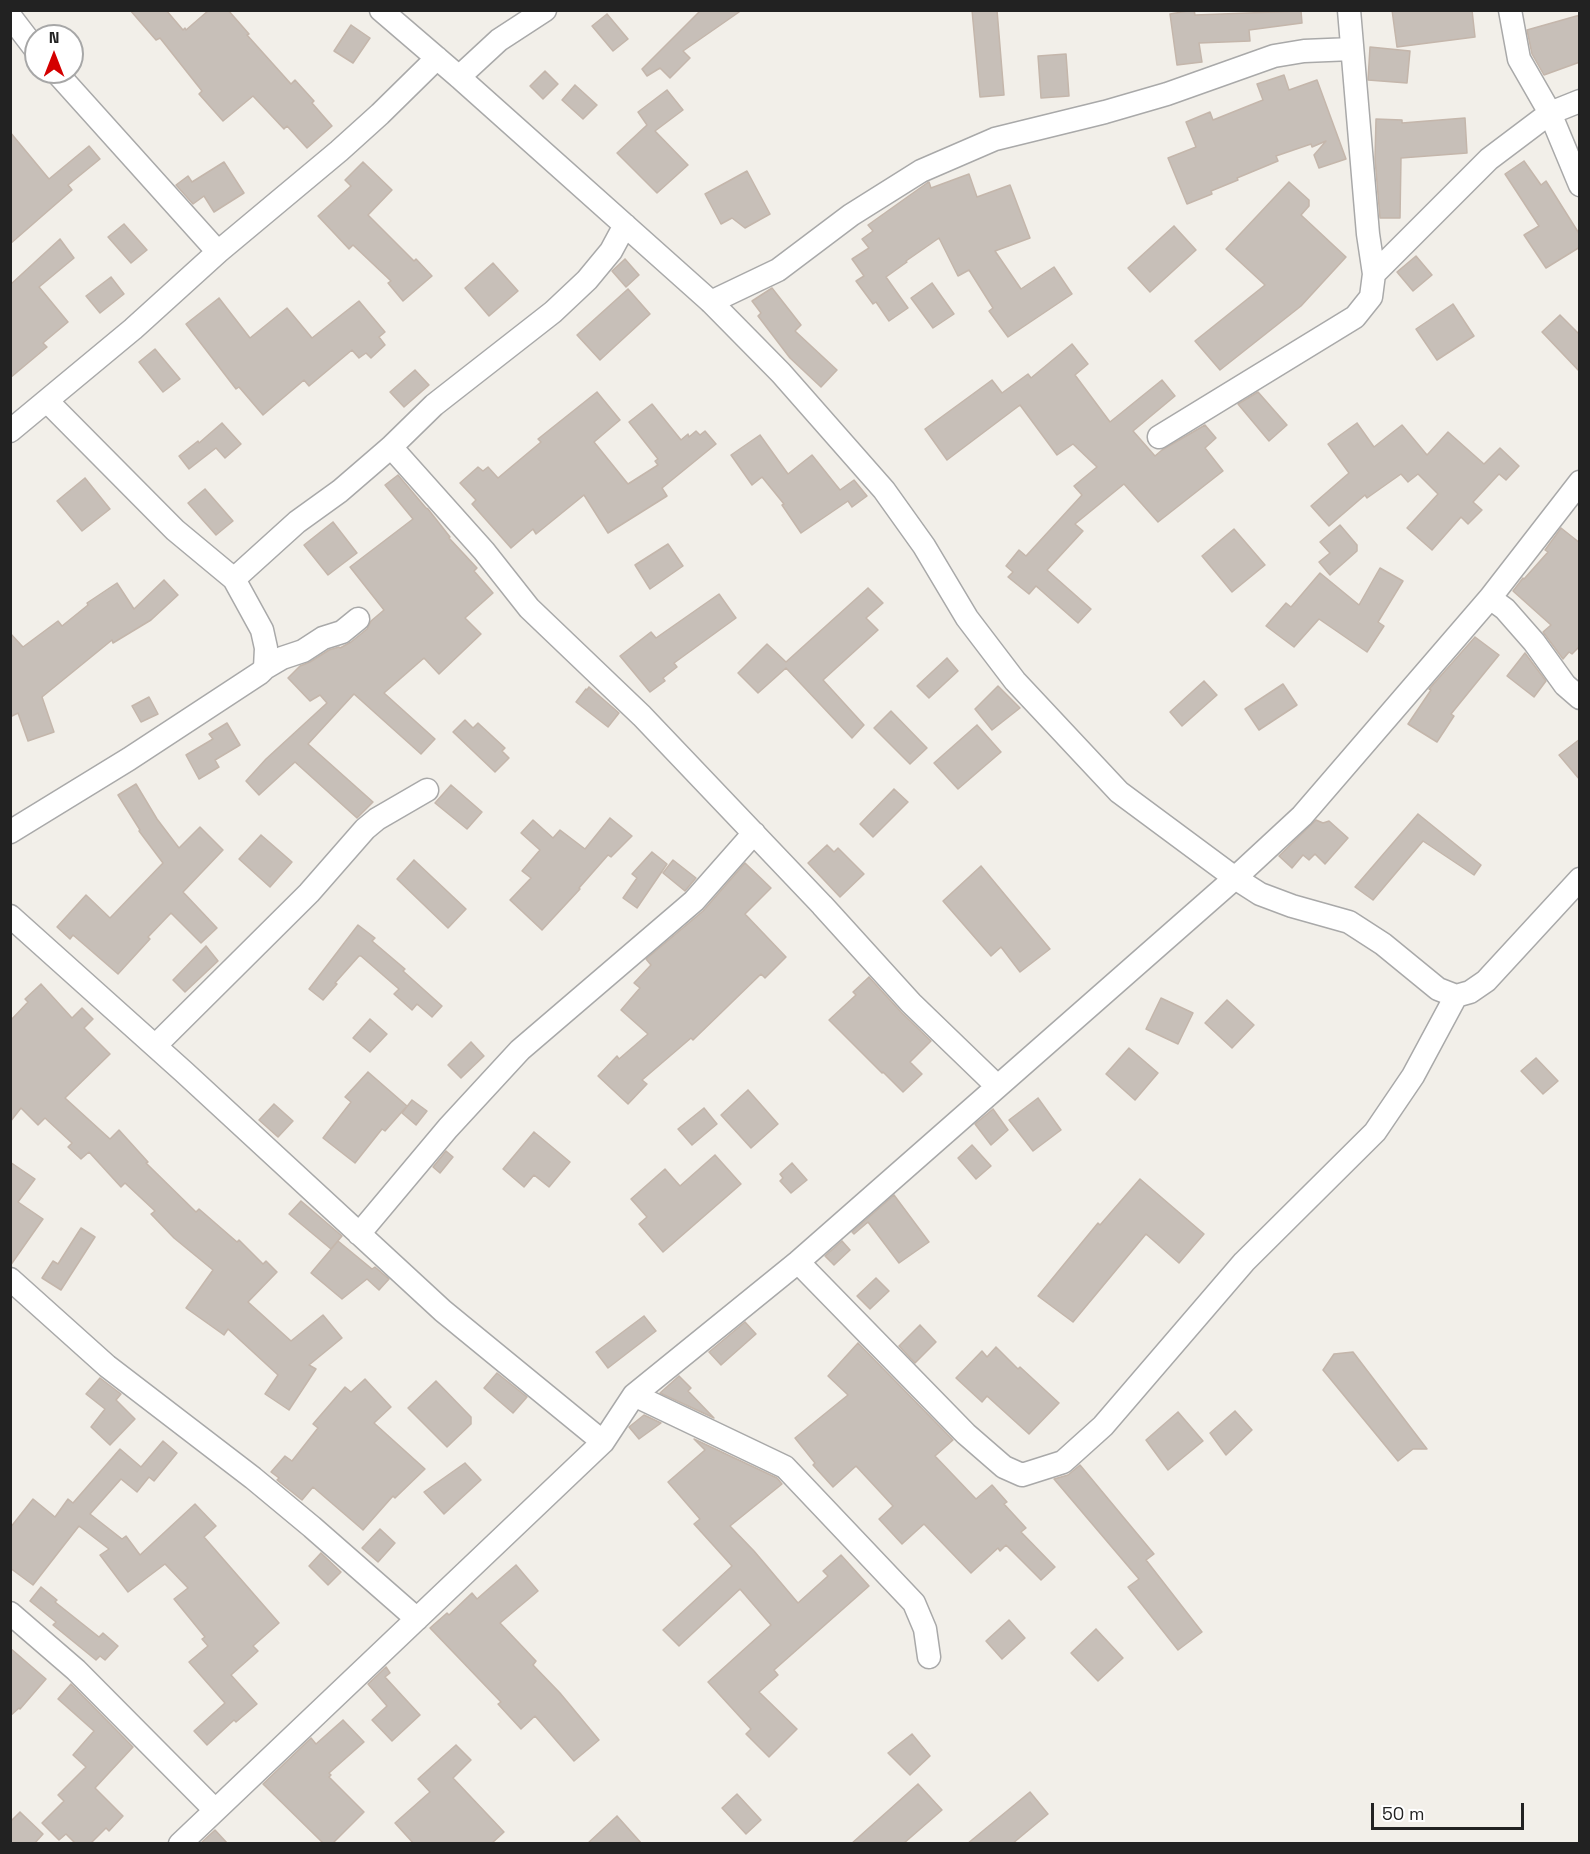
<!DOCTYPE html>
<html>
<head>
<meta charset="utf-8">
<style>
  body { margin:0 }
  #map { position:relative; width:1590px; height:1854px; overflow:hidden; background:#f2efe9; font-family:"Space Grotesk",sans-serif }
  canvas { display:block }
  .frame { position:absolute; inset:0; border:12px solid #222; pointer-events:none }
  .north { position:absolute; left:24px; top:24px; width:60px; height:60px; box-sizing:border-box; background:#fff; border:2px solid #a7a7a7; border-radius:50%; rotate:0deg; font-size:16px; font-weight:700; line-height:24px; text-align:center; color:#222 }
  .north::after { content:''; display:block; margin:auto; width:21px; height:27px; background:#d40000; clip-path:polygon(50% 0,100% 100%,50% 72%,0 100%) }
  .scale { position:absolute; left:1371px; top:1803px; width:153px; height:27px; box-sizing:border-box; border:3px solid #222; border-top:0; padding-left:8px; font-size:18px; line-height:21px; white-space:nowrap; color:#222; -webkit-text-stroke:4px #fff; paint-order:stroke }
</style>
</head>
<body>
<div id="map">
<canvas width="1590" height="1854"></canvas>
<div class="frame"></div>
<div class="north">N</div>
<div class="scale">50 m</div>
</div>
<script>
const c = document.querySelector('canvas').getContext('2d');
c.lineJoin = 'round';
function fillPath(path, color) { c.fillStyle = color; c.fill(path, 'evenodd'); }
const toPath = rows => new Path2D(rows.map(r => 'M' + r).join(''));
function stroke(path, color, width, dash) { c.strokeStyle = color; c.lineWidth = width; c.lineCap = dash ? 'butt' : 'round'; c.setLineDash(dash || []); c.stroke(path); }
const building = toPath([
  [130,10,166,10,183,30,185,28,186,30,209,10,228,10,249,34,247,35,291,84,295,80,314,101,312,103,332,126,307,148,287,126,284,129,253,96,223,121,199,94,202,91,160,38,156,40,130,10],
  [701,10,742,10,683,51,690,58,670,78,660,68,647,76,642,69,701,10],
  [972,10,997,10,1004,95,980,97,972,10],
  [1194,10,1195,15,1301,11,1302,23,1249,30,1250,41,1199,43,1202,62,1177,65,1170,14,1194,10],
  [1392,10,1472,10,1475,37,1397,47,1392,10],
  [607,14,628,39,613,51,592,26,607,14],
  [1580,15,1580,62,1544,75,1532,54,1527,30,1580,15],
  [351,25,370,38,353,63,334,51,351,25],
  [1370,47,1410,51,1407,83,1368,80,1370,47],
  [1066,54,1069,96,1041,98,1038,56,1066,54],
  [545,71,558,84,543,99,530,86,545,71],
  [1284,75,1289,90,1317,80,1346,159,1319,168,1314,155,1326,141,1312,147,1311,144,1276,156,1278,161,1237,178,1238,180,1211,191,1212,194,1187,204,1168,158,1196,147,1186,122,1210,112,1213,120,1263,100,1257,84,1284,75],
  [575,85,597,105,583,119,562,100,575,85],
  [667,90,683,110,655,131,688,165,657,193,617,153,647,125,638,112,667,90],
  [1465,118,1467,153,1401,158,1400,218,1380,218,1375,159,1376,119,1402,120,1402,123,1465,118],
  [10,132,49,179,89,146,100,159,68,185,72,190,10,244,10,132],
  [1524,161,1541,185,1546,181,1580,235,1580,247,1546,268,1524,235,1539,226,1505,174,1524,161],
  [224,162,244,193,214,212,204,196,193,204,176,185,188,176,192,182,224,162],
  [363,162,392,190,368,215,414,261,416,259,432,276,403,301,388,283,391,281,353,245,349,249,318,216,351,186,345,180,363,162],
  [747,171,770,214,745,228,732,218,721,224,705,194,747,171],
  [969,174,977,197,1010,185,1030,238,995,251,1021,289,1054,267,1072,294,1008,337,989,311,993,308,969,270,958,276,939,238,906,261,907,262,886,277,908,308,889,321,876,302,873,304,856,281,864,276,852,259,869,248,862,239,873,231,868,225,927,183,929,182,931,188,969,174],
  [1289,182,1309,200,1309,206,1301,215,1346,257,1301,306,1220,370,1195,341,1265,285,1226,249,1289,182],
  [124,224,147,250,131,263,108,237,124,224],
  [1174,226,1196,250,1150,292,1128,268,1174,226],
  [60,239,74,258,39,287,68,322,43,343,47,347,10,378,10,285,60,239],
  [1416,256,1432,275,1413,291,1397,272,1416,256],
  [625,259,639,275,626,287,612,271,625,259],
  [493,263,518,291,489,316,465,288,493,263],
  [111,277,124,294,100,313,86,296,111,277],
  [932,283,954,314,933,328,911,298,932,283],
  [772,288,801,325,795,331,837,370,821,387,790,358,758,316,761,313,752,301,772,288],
  [628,289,650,314,600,360,577,335,628,289],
  [219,298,250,338,287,308,312,338,359,301,385,332,379,337,385,345,371,358,366,353,359,358,352,350,309,386,304,380,263,415,239,387,236,389,186,324,219,298],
  [1453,304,1474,336,1437,360,1416,329,1453,304],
  [1560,315,1580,335,1580,372,1542,332,1560,315],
  [1072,344,1088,364,1075,375,1110,422,1162,380,1175,396,1133,431,1155,456,1162,450,1205,425,1216,438,1205,448,1223,471,1158,522,1124,484,1075,524,1083,531,1047,570,1091,609,1078,623,1036,586,1029,594,1008,577,1013,572,1006,566,1019,550,1026,556,1082,495,1074,486,1097,467,1073,444,1057,455,1020,405,947,460,925,429,992,380,1002,393,1028,374,1031,378,1072,344],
  [155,349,180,379,163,392,139,362,155,349],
  [415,370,429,385,404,407,390,392,415,370],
  [597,392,620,420,594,442,628,484,658,465,655,461,658,459,629,422,652,404,681,440,688,434,689,437,696,431,700,435,705,431,716,444,662,488,667,496,608,533,584,495,536,534,533,529,511,548,472,504,476,500,460,483,478,467,483,471,488,467,498,478,541,442,538,439,597,392],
  [1258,392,1287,425,1269,441,1238,404,1258,392],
  [222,423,241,444,225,458,216,448,189,469,179,456,198,441,199,443,222,423],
  [1357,423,1374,447,1402,425,1427,455,1448,432,1484,464,1500,448,1519,466,1506,480,1499,474,1473,502,1482,510,1468,524,1461,517,1432,550,1407,528,1438,494,1418,474,1408,482,1401,474,1367,498,1365,495,1329,526,1311,506,1349,473,1328,444,1357,423],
  [760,435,788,474,812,455,840,490,854,480,867,496,852,507,848,501,801,533,782,505,784,504,762,477,752,485,731,455,760,435],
  [398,475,426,508,428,509,450,537,449,538,477,568,474,571,493,593,465,618,481,634,439,674,424,658,384,693,435,739,421,754,354,694,308,744,373,802,357,818,295,762,259,795,246,781,266,759,327,703,320,695,310,701,288,678,300,666,310,662,329,650,339,647,340,648,351,642,367,629,371,621,384,610,350,567,413,519,385,485,398,475],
  [85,478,110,509,82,531,57,501,85,478],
  [205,489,233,521,216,535,188,503,205,489],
  [333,522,357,553,328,575,304,545,333,522],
  [1340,525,1357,545,1357,551,1330,575,1319,562,1330,553,1320,542,1340,525],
  [1561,528,1580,543,1580,646,1572,654,1569,652,1563,659,1543,632,1551,625,1513,591,1523,578,1524,579,1548,552,1545,550,1561,528],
  [1234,529,1265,565,1232,592,1202,556,1234,529],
  [668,544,683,566,650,589,635,565,668,544],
  [1380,568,1403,581,1378,622,1384,626,1367,652,1319,619,1294,647,1266,626,1286,603,1291,607,1320,573,1359,605,1380,568],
  [164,580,178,595,151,620,113,643,112,640,42,697,54,732,28,741,18,713,10,717,10,633,23,647,58,621,62,626,88,605,87,603,117,583,134,609,164,580],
  [868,588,883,603,866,618,878,630,823,680,864,725,852,738,786,668,758,693,738,673,767,644,786,662,868,588],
  [719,594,736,618,674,663,677,667,663,678,665,681,650,692,620,656,651,632,656,638,719,594],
  [1475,637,1499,655,1451,714,1454,716,1437,742,1408,724,1431,690,1429,689,1475,637],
  [1525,653,1546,681,1534,697,1507,676,1525,653],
  [947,658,958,671,929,698,917,686,947,658],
  [1204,681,1217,695,1182,726,1170,712,1204,681],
  [1283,684,1297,705,1259,730,1245,709,1283,684],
  [998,686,1020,708,992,730,975,709,998,686],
  [589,687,619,713,608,727,576,702,586,689,587,690,589,687],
  [149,697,158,714,141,722,132,706,149,697],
  [891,711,927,748,910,764,874,728,891,711],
  [465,720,473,728,478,723,505,748,502,751,509,758,495,772,453,732,465,720],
  [227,723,240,745,215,760,219,767,199,779,186,755,213,739,209,734,227,723],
  [977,725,1001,752,958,789,934,763,977,725],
  [1580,739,1580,780,1559,755,1580,739],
  [136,784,157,819,179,848,200,827,223,850,183,892,217,928,201,943,171,913,148,937,150,939,118,974,73,935,70,939,57,927,86,895,110,918,163,863,139,831,140,830,118,795,136,784],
  [451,785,482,812,467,829,435,803,451,785],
  [894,789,908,802,873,837,860,824,894,789],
  [1418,814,1481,865,1474,875,1423,841,1373,900,1355,887,1418,814],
  [610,818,632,836,611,857,608,855,579,888,580,889,542,930,510,900,531,878,522,871,540,850,521,833,533,820,553,838,560,830,585,849,610,818],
  [1316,820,1323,823,1329,821,1348,838,1325,864,1315,854,1309,860,1303,855,1292,868,1279,856,1316,820],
  [261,835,292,862,270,887,239,859,261,835],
  [827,845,834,852,838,848,864,874,840,897,808,863,827,845],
  [652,852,667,864,637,908,623,898,637,878,632,874,652,852],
  [414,860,466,909,448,928,397,879,414,860],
  [673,860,696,878,685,891,663,873,673,860],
  [745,863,771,888,745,914,786,957,765,978,761,974,693,1040,691,1038,642,1080,647,1084,628,1104,598,1076,617,1056,619,1059,648,1034,621,1010,640,988,634,983,651,965,646,959,703,911,745,863],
  [981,866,1050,949,1020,972,1001,947,991,956,943,901,981,866],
  [358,925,375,938,372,941,405,969,403,971,442,1006,432,1017,417,1004,412,1010,394,994,399,989,361,956,359,956,335,983,337,984,323,1000,309,989,358,925],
  [206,946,218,961,185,992,173,980,206,946],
  [869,977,901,1012,931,1041,910,1062,922,1074,903,1092,883,1072,882,1073,829,1020,856,995,853,992,869,977],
  [41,984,72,1018,82,1008,93,1019,84,1028,110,1054,65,1098,110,1139,119,1130,148,1162,146,1163,196,1212,199,1209,237,1242,239,1240,263,1264,266,1261,277,1272,248,1302,291,1341,323,1315,342,1338,309,1365,316,1369,289,1410,265,1394,278,1375,228,1329,224,1335,186,1308,213,1270,174,1238,151,1214,155,1211,125,1183,121,1187,89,1152,81,1159,68,1147,72,1143,45,1118,38,1125,21,1108,10,1122,10,1021,28,1002,25,999,41,984],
  [1161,998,1193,1013,1178,1044,1146,1029,1161,998],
  [1227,1000,1254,1025,1232,1048,1205,1023,1227,1000],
  [370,1019,387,1034,370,1052,353,1038,370,1019],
  [471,1042,484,1056,461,1078,448,1065,471,1042],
  [1129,1048,1158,1073,1135,1100,1106,1074,1129,1048],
  [1536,1058,1558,1081,1543,1094,1521,1071,1536,1058],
  [368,1072,407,1106,385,1131,382,1129,355,1163,323,1138,351,1102,345,1097,368,1072],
  [748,1090,778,1124,751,1148,721,1115,748,1090],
  [1038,1098,1061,1130,1033,1151,1009,1120,1038,1098],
  [412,1100,427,1111,416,1125,402,1113,412,1100],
  [274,1104,293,1121,278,1137,259,1120,274,1104],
  [704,1108,717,1124,692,1145,678,1129,704,1108],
  [993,1109,1008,1130,991,1145,975,1124,993,1109],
  [534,1132,570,1162,549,1187,534,1175,524,1187,503,1169,534,1132],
  [972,1145,991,1166,976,1179,958,1158,972,1145],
  [446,1151,453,1157,440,1173,433,1167,446,1151],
  [715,1155,741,1184,663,1252,639,1224,647,1217,631,1199,665,1169,680,1186,715,1155],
  [10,1162,35,1179,18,1202,43,1219,10,1266,10,1162],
  [792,1163,807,1180,791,1193,780,1181,783,1178,780,1174,792,1163],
  [1140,1179,1204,1234,1179,1263,1146,1234,1073,1322,1038,1296,1098,1223,1100,1225,1140,1179],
  [894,1195,929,1242,899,1263,868,1222,854,1234,852,1232,894,1195],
  [301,1201,342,1236,331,1249,289,1214,301,1201],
  [81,1228,95,1237,61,1290,42,1278,53,1261,58,1264,81,1228],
  [338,1241,372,1269,375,1267,389,1279,379,1290,367,1279,342,1299,311,1273,338,1241],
  [842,1241,850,1250,834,1265,825,1256,842,1241],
  [876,1278,889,1291,870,1309,857,1296,876,1278],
  [644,1316,656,1331,608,1368,596,1352,644,1316],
  [745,1322,756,1334,721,1365,709,1352,745,1322],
  [920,1325,936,1342,915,1363,899,1346,920,1325],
  [858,1343,953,1440,935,1456,976,1499,992,1485,1007,1502,1004,1504,1026,1528,1021,1532,1055,1567,1041,1580,1006,1545,1000,1551,998,1548,971,1573,924,1524,902,1544,879,1519,893,1506,856,1466,833,1487,813,1465,815,1463,795,1438,848,1395,828,1376,858,1343],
  [996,1347,1018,1369,1020,1367,1059,1403,1029,1434,987,1396,982,1402,956,1378,982,1351,987,1357,996,1347],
  [1353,1352,1427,1449,1413,1449,1398,1461,1323,1370,1334,1354,1353,1352],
  [497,1373,527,1397,513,1413,484,1388,497,1373],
  [679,1376,691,1388,688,1391,714,1418,660,1393,679,1376],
  [100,1378,121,1394,116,1400,135,1419,110,1445,91,1427,105,1409,86,1394,100,1378],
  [365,1379,391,1407,374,1423,425,1469,395,1498,393,1496,363,1530,313,1487,302,1500,277,1480,279,1478,271,1472,285,1456,292,1461,318,1428,313,1424,345,1387,351,1392,365,1379],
  [436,1381,471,1417,471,1424,447,1447,408,1408,436,1381],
  [1235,1411,1252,1430,1226,1455,1210,1433,1235,1411],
  [1178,1412,1203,1441,1168,1470,1146,1440,1178,1412],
  [644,1415,661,1423,639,1439,629,1427,644,1415],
  [694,1439,777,1478,782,1484,730,1526,754,1551,798,1603,828,1576,823,1571,841,1555,869,1586,774,1670,778,1675,759,1692,797,1729,769,1757,746,1734,751,1729,708,1682,771,1625,740,1589,679,1646,663,1630,732,1566,694,1524,700,1519,668,1482,705,1450,694,1439],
  [163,1441,177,1453,154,1481,149,1477,137,1492,121,1479,90,1514,122,1539,126,1536,140,1555,195,1504,216,1526,204,1537,279,1623,253,1646,258,1651,231,1675,257,1704,236,1722,234,1720,207,1745,194,1731,225,1703,189,1662,208,1646,202,1639,205,1637,174,1599,188,1588,165,1564,128,1592,100,1555,109,1549,79,1526,33,1585,10,1568,10,1528,33,1499,55,1517,68,1499,73,1503,120,1449,141,1467,163,1441],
  [465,1463,481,1480,444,1514,424,1492,465,1463],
  [1080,1465,1154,1554,1146,1560,1202,1632,1178,1650,1128,1587,1139,1579,1054,1479,1068,1475,1080,1465],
  [380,1529,395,1543,378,1562,362,1548,380,1529],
  [321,1553,341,1572,328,1585,309,1566,321,1553],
  [516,1565,538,1591,500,1623,536,1661,533,1665,560,1693,599,1740,574,1761,535,1716,521,1729,498,1704,501,1702,430,1628,447,1613,449,1615,472,1593,477,1599,516,1565],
  [41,1587,57,1600,55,1602,99,1637,103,1633,118,1646,105,1660,100,1656,96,1660,53,1625,56,1622,30,1601,41,1587],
  [1009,1620,1025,1638,1002,1659,986,1641,1009,1620],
  [1096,1629,1123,1658,1098,1681,1071,1653,1096,1629],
  [10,1648,46,1679,20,1709,19,1708,10,1716,10,1648],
  [386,1667,390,1673,385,1677,420,1715,392,1741,372,1720,387,1706,368,1684,386,1667],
  [71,1684,133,1747,95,1788,123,1816,109,1831,106,1828,90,1844,76,1844,66,1834,59,1840,42,1823,64,1801,58,1795,86,1767,73,1755,94,1731,58,1699,71,1684],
  [343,1720,364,1742,329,1773,331,1775,329,1777,364,1812,332,1844,324,1844,263,1784,311,1738,316,1744,343,1720],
  [912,1734,930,1756,910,1775,888,1753,912,1734],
  [456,1745,471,1760,453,1778,504,1832,491,1844,414,1844,395,1823,430,1792,418,1779,456,1745],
  [918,1784,942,1810,903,1844,851,1844,918,1784],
  [1030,1792,1048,1814,1012,1844,967,1844,1030,1792],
  [737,1794,761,1820,746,1834,722,1808,737,1794],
  [20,1812,43,1834,34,1844,10,1844,10,1822,20,1812],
  [617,1816,642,1844,587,1844,617,1816],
  [215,1830,228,1844,204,1844,202,1842,215,1830]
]);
fillPath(building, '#c7bfb8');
stroke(building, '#c4b6ab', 1.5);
const minor = toPath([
  [381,10,459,77,711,302,781,373,884,490,924,546,967,618,1015,681,1119,792,1235,878,1260,894,1292,906,1349,922,1383,944,1438,989,1456,996,1470,992,1486,981,1580,879],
  [1510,10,1519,59,1550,113,1580,185],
  [10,16,36,50],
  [56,72,218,252],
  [459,77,499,40,545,10],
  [1374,274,1489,159,1550,113,1580,101],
  [711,302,778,270,851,215,921,171,995,139,1105,112,1167,94,1274,56,1304,51,1352,49],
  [10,431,133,329,218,252,339,151,380,114,437,58],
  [1159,437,1355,317,1371,297,1374,274,1368,234,1349,10],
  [391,447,484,551,529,608,642,716,822,905,911,1003,997,1086],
  [234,579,297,522,340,491,391,447,434,405,553,312,587,280,611,251,625,225],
  [1490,598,1505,609,1534,642,1565,685,1580,698],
  [265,668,282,658,303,651,323,638,342,632,358,619],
  [10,832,129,759,260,673,265,668,266,648,262,630,234,579,175,530,47,401],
  [10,916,184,1072,443,1311,603,1442],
  [155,1046,309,893,365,829,377,819,427,790],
  [359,1234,448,1128,520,1050,694,901,754,833],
  [798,1262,966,1434,1004,1467,1022,1475,1063,1462,1103,1426,1244,1262,1375,1132,1413,1076,1456,996],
  [10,1279,107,1366,253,1478,312,1527,417,1619],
  [634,1395,785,1467,914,1603,925,1629,929,1657],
  [10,1613,76,1670,215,1810],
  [180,1844,603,1442,634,1395,798,1262,1235,878,1302,816,1490,598,1580,482]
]);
stroke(minor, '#a9a9a9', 25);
stroke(minor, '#fff', 22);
</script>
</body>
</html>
